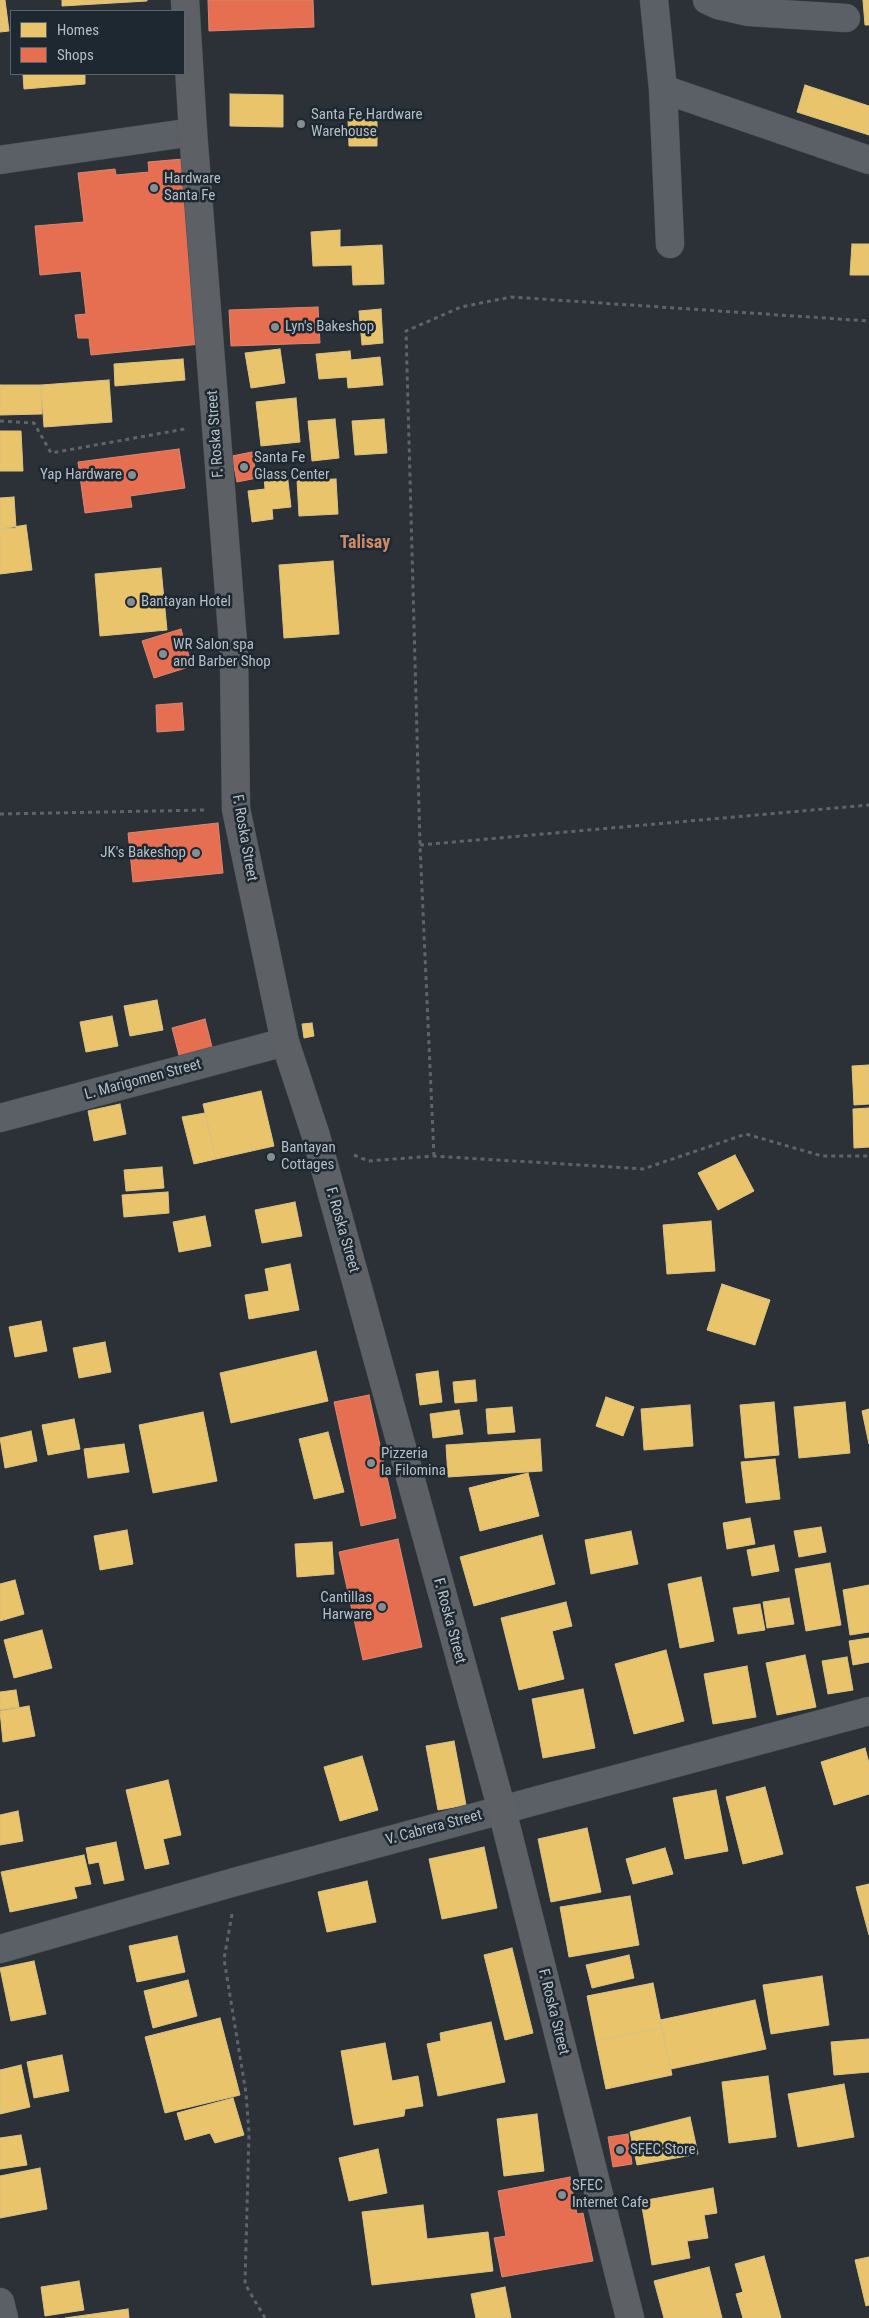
<!DOCTYPE html>
<html>
<head>
<meta charset="utf-8">
<style>
  body { margin:0 }
  #map { position:relative; width:869px; height:2318px; overflow:hidden; background:#2b3137; font-family:"Roboto Condensed",sans-serif }
  canvas { display:block }
  .legend { position:absolute; left:10px; top:10px; width:175px; height:65px; box-sizing:border-box; background:#1e2831; border:1px solid #5a646d; margin:0; padding:6px 9px; list-style:none; font-size:15px; color:#b5bec7 }
  .legend li { display:flex; align-items:center; gap:10px; height:25px }
  .legend b { width:25px; border:1px solid #5a646d }
</style>
</head>
<body>
<div id="map">
<canvas width="869" height="2318"></canvas>
<ul class="legend">
<li><b style="height:14px;background:#e9c46a"></b>Homes</li>
<li><b style="height:14px;background:#e76f51"></b>Shops</li>
</ul>
</div>
<script>
const c = document.querySelector('canvas').getContext('2d');
c.lineJoin = 'round';
function fillPath(path, color) { c.fillStyle = color; c.fill(path, 'evenodd'); }
const toPath = rows => new Path2D(rows.map(r => 'M' + r).join(''));
function stroke(path, color, width, dash) { c.strokeStyle = color; c.lineWidth = width; c.lineCap = dash ? 'butt' : 'round'; c.setLineDash(dash || []); c.stroke(path); }
function label(font, color, halo, rows, align = 'center') {
  c.font = font + ' "Roboto Condensed",sans-serif'; c.lineWidth = 5; c.setLineDash([]); c.textBaseline = 'middle'; c.strokeStyle = halo; c.fillStyle = color; for (const [text, x, y, turn = 0] of rows) {
    c.save(); c.translate(x, y); c.rotate((+turn || 0) * Math.PI / 180); c.textAlign = isNaN(turn) ? turn : align; if (halo) c.strokeText(text, 0, 0); c.fillText(text, 0, 0); c.restore();
  }
}
const homes = toPath([
  [0,0,5,0,9,31,0,32,0,0],
  [62,0,147,0,147,1,62,6,62,0],
  [863,0,869,0,869,25,865,25,863,0],
  [23,74,85,74,85,84,24,89,23,74],
  [805,85,869,106,869,135,797,112,805,85],
  [230,94,283,95,283,127,230,126,230,94],
  [348,119,377,119,377,146,349,146,348,119],
  [340,230,340,247,382,245,384,284,353,285,352,265,313,266,311,232,340,230],
  [852,244,869,244,869,275,850,275,852,244],
  [381,309,383,343,362,345,359,311,381,309],
  [280,349,285,383,251,388,245,353,280,349],
  [350,351,351,360,380,357,383,385,348,388,347,377,319,379,316,354,350,351],
  [183,359,185,380,115,386,114,364,183,359],
  [109,380,112,422,44,427,41,385,109,380],
  [0,385,41,385,42,414,0,415,0,385],
  [296,398,300,442,261,446,256,402,296,398],
  [335,419,339,458,312,461,308,421,335,419],
  [384,419,387,453,355,455,352,421,384,419],
  [0,431,21,431,23,471,0,471,0,431],
  [287,473,291,507,272,509,273,519,252,522,248,491,265,489,264,476,287,473],
  [336,479,338,514,299,516,297,480,336,479],
  [14,497,16,528,0,529,0,498,14,497],
  [26,525,32,570,0,574,0,529,26,525],
  [333,561,339,634,284,638,279,565,333,561],
  [161,568,167,630,100,636,95,574,161,568],
  [157,1000,163,1030,130,1036,124,1006,157,1000],
  [112,1016,118,1046,86,1052,80,1022,112,1016],
  [312,1023,314,1036,304,1038,302,1024,312,1023],
  [869,1065,869,1104,854,1105,852,1066,869,1065],
  [261,1091,274,1146,216,1159,203,1104,261,1091],
  [120,1104,126,1134,94,1141,88,1111,120,1104],
  [869,1108,869,1147,854,1148,853,1109,869,1108],
  [205,1113,216,1159,194,1164,182,1117,205,1113],
  [735,1155,754,1191,718,1210,698,1173,735,1155],
  [162,1167,164,1188,126,1191,124,1170,162,1167],
  [168,1192,169,1213,124,1217,122,1195,168,1192],
  [295,1202,302,1236,262,1243,255,1210,295,1202],
  [205,1216,211,1246,179,1252,173,1222,205,1216],
  [711,1221,715,1271,667,1274,663,1225,711,1221],
  [290,1264,299,1310,249,1319,245,1295,269,1291,265,1269,290,1264],
  [722,1284,770,1300,755,1345,707,1330,722,1284],
  [41,1321,47,1351,15,1357,9,1327,41,1321],
  [105,1342,111,1372,79,1378,73,1348,105,1342],
  [316,1351,328,1401,231,1423,220,1373,316,1351],
  [438,1371,442,1402,420,1405,416,1374,438,1371],
  [475,1380,477,1401,455,1403,453,1382,475,1380],
  [606,1397,634,1407,623,1436,596,1426,606,1397],
  [774,1402,779,1455,745,1458,740,1405,774,1402],
  [845,1402,850,1453,799,1458,794,1407,845,1402],
  [690,1405,693,1446,644,1450,641,1409,690,1405],
  [512,1407,515,1432,488,1434,486,1409,512,1407],
  [869,1409,869,1444,862,1411,869,1409],
  [459,1410,463,1434,433,1438,430,1414,459,1410],
  [203,1412,217,1481,153,1493,139,1425,203,1412],
  [74,1419,80,1449,48,1455,42,1425,74,1419],
  [31,1431,37,1461,5,1468,0,1438,31,1431],
  [328,1432,344,1492,314,1499,299,1439,328,1432],
  [540,1439,542,1471,448,1477,446,1445,540,1439],
  [124,1444,129,1472,88,1478,84,1449,124,1444],
  [775,1459,780,1499,746,1503,741,1462,775,1459],
  [528,1473,539,1516,480,1531,469,1488,528,1473],
  [750,1518,755,1544,727,1549,723,1523,750,1518],
  [821,1527,826,1552,799,1557,794,1531,821,1527],
  [127,1530,133,1564,100,1570,94,1536,127,1530],
  [631,1531,638,1564,591,1574,585,1540,631,1531],
  [542,1535,555,1584,474,1606,460,1557,542,1535],
  [332,1542,334,1574,297,1577,295,1544,332,1542],
  [774,1545,779,1571,752,1576,747,1550,774,1545],
  [830,1563,841,1625,806,1631,795,1569,830,1563],
  [701,1577,714,1641,680,1648,668,1584,701,1577],
  [15,1580,24,1614,0,1621,0,1584,15,1580],
  [869,1585,869,1632,850,1635,843,1590,869,1585],
  [789,1598,794,1624,767,1628,763,1602,789,1598],
  [566,1602,572,1626,552,1631,564,1679,519,1690,501,1618,566,1602],
  [760,1604,765,1630,738,1634,733,1608,760,1604],
  [42,1630,52,1668,14,1678,4,1640,42,1630],
  [869,1638,869,1662,853,1665,849,1641,869,1638],
  [666,1650,684,1721,634,1734,615,1664,666,1650],
  [805,1655,816,1707,777,1715,766,1663,805,1655],
  [847,1657,853,1690,828,1694,822,1661,847,1657],
  [747,1666,756,1717,713,1724,704,1674,747,1666],
  [583,1689,595,1748,543,1758,532,1699,583,1689],
  [16,1690,19,1707,0,1710,0,1692,16,1690],
  [29,1706,35,1736,3,1742,0,1711,29,1706],
  [454,1741,466,1805,438,1810,426,1746,454,1741],
  [865,1748,869,1763,869,1794,834,1805,821,1762,865,1748],
  [362,1756,378,1810,340,1821,324,1767,362,1756],
  [168,1780,181,1835,163,1839,169,1864,145,1869,126,1790,168,1780],
  [765,1787,783,1854,743,1864,726,1797,765,1787],
  [716,1790,728,1851,685,1859,673,1798,716,1790],
  [18,1811,23,1841,0,1845,0,1815,18,1811],
  [587,1828,601,1892,551,1902,538,1839,587,1828],
  [116,1842,124,1880,104,1884,99,1862,89,1864,86,1848,116,1842],
  [484,1847,497,1908,442,1919,429,1859,484,1847],
  [665,1848,673,1874,633,1884,626,1859,665,1848],
  [84,1855,91,1884,74,1887,77,1898,10,1912,1,1872,84,1855],
  [367,1881,376,1922,327,1932,318,1892,367,1881],
  [869,1884,869,1935,856,1887,869,1884],
  [630,1896,639,1945,569,1957,560,1907,630,1896],
  [177,1936,185,1972,137,1982,129,1946,177,1936],
  [512,1948,533,2033,505,2040,484,1955,512,1948],
  [629,1955,634,1978,592,1988,586,1965,629,1955],
  [34,1961,46,2014,11,2021,0,1968,34,1961],
  [822,1976,829,2025,771,2034,763,1985,822,1976],
  [188,1980,197,2016,153,2028,144,1991,188,1980],
  [653,1983,662,2028,596,2041,587,1996,653,1983],
  [755,2000,766,2049,671,2069,660,2020,755,2000],
  [220,2018,240,2095,165,2113,145,2037,220,2018],
  [491,2022,505,2082,438,2096,427,2044,441,2041,440,2033,491,2022],
  [662,2028,672,2075,606,2089,596,2041,662,2028],
  [869,2039,869,2072,834,2075,831,2042,869,2039],
  [385,2043,392,2081,418,2076,423,2106,405,2109,404,2116,354,2125,341,2051,385,2043],
  [62,2055,69,2091,34,2098,27,2062,62,2055],
  [21,2065,30,2107,0,2114,0,2070,21,2065],
  [768,2076,776,2137,729,2143,722,2082,768,2076],
  [844,2084,854,2137,798,2147,788,2094,844,2084],
  [233,2098,244,2135,215,2143,210,2133,185,2140,177,2113,233,2098],
  [537,2114,544,2171,504,2176,497,2119,537,2114],
  [690,2117,698,2154,637,2165,630,2132,690,2117],
  [21,2135,27,2165,0,2169,0,2138,21,2135],
  [378,2149,387,2193,349,2201,339,2158,378,2149],
  [40,2168,47,2209,0,2218,0,2176,40,2168],
  [713,2188,717,2213,704,2215,708,2238,687,2241,690,2258,652,2265,641,2201,713,2188],
  [423,2205,427,2239,488,2232,493,2271,372,2285,362,2212,423,2205],
  [764,2256,781,2318,743,2318,736,2294,743,2292,735,2264,764,2256],
  [869,2257,869,2305,866,2306,855,2260,869,2257],
  [709,2267,722,2318,664,2318,654,2281,709,2267],
  [79,2281,84,2310,45,2316,41,2287,79,2281],
  [505,2287,511,2318,476,2318,471,2294,505,2287],
  [128,2309,129,2318,65,2318,128,2309]
]);
fillPath(homes, '#e9c46a');
stroke(homes, '#d9c286', 1);
const shops = toPath([
  [208,0,313,0,314,27,209,31,208,0],
  [183,159,201,344,91,355,89,338,78,338,75,315,86,314,81,271,40,275,35,226,84,222,78,173,115,169,116,175,149,172,148,162,183,159],
  [318,307,320,343,231,346,229,310,318,307],
  [179,449,185,488,130,496,132,507,85,513,78,462,179,449],
  [252,452,257,478,237,482,232,456,252,452],
  [181,629,192,666,154,678,142,641,181,629],
  [182,703,184,730,157,732,156,705,182,703],
  [218,823,223,873,133,882,128,833,218,823],
  [205,1019,213,1051,180,1059,172,1028,205,1019],
  [369,1395,396,1518,361,1526,334,1402,369,1395],
  [398,1539,422,1647,363,1660,339,1552,398,1539],
  [628,2134,632,2164,613,2167,608,2137,628,2134],
  [570,2177,577,2214,583,2213,593,2261,502,2277,494,2238,506,2236,498,2191,570,2177]
]);
fillPath(shops, '#e76f51');
stroke(shops, '#d88774', 1);
const minor = toPath([
  [654,0,663,89,869,160],
  [707,0,718,5,749,12,846,18],
  [663,89,670,244],
  [0,160,193,132],
  [0,1118,285,1042],
  [0,1949,238,1881,869,1711],
  [0,2302,4,2318]
]);
const major = toPath([
  [185,0,193,132,234,656,236,809,285,1042,316,1136,502,1810,630,2318]
]);
stroke(minor, '#484d52', 29);
stroke(major, '#484e54', 29);
stroke(toPath([
  [0,421,34,423,51,453,185,429],
  [0,814,206,810],
  [420,845,869,805],
  [354,1155,368,1161,434,1156,643,1169,746,1134,822,1156,869,1156],
  [434,1156,420,845,406,331,461,307,511,297,869,321],
  [232,1914,224,1959,246,2093,249,2133,245,2284,265,2318]
]), '#5e6468', 3, [4, 4]);
stroke(minor, '#5a6065', 28);
stroke(major, '#5d6166', 28);
for (const [x, y, r, color] of [
  [301,124,5,"#858d95"],
  [154,188,5,"#858d95"],
  [275,327,5,"#858d95"],
  [244,467,5,"#858d95"],
  [132,475,5,"#858d95"],
  [131,602,5,"#858d95"],
  [163,654,5,"#858d95"],
  [196,853,5,"#858d95"],
  [271,1157,5,"#858d95"],
  [371,1463,5,"#858d95"],
  [382,1607,5,"#858d95"],
  [620,2150,5,"#858d95"],
  [562,2195,5,"#858d95"]
]) { const dot = new Path2D(); dot.arc(x, y, r, 0, 2 * Math.PI); c.fillStyle = color; c.fill(dot); stroke(dot, '#1e2831', 2); }
label('15px', '#b5bec7', '#1e2831', [
  ["Santa Fe Hardware",311,115],
  ["Warehouse",311,132],
  ["Hardware",164,179],
  ["Santa Fe",164,196],
  ["Lyn's Bakeshop",285,327],
  ["Santa Fe",254,458],
  ["Glass Center",254,475],
  ["Yap Hardware",122,475,"right"],
  ["Bantayan Hotel",141,602],
  ["WR Salon spa",173,645],
  ["and Barber Shop",173,662],
  ["JK's Bakeshop",186,853,"right"],
  ["Bantayan",281,1148],
  ["Cottages",281,1165],
  ["Pizzeria",381,1454],
  ["la Filomina",381,1471],
  ["Cantillas",372,1598,"right"],
  ["Harware",372,1615,"right"],
  ["SFEC Store",630,2150],
  ["SFEC",572,2186],
  ["Internet Cafe",572,2203]
], 'left');
label('15px', '#b5bec7', '#1e2831', [
  ["F. Roska Street",216,434,-94],
  ["F. Roska Street",244,838,80],
  ["L. Marigomen Street",143,1080,-15],
  ["F. Roska Street",342,1230,74],
  ["F. Roska Street",449,1621,75],
  ["V. Cabrera Street",434,1828,-15],
  ["F. Roska Street",553,2012,76]
]);
label('bold 18px', '#cd8a6b', '#1e2831', [
  ["Talisay",365,543]
]);
</script>
</body>
</html>
